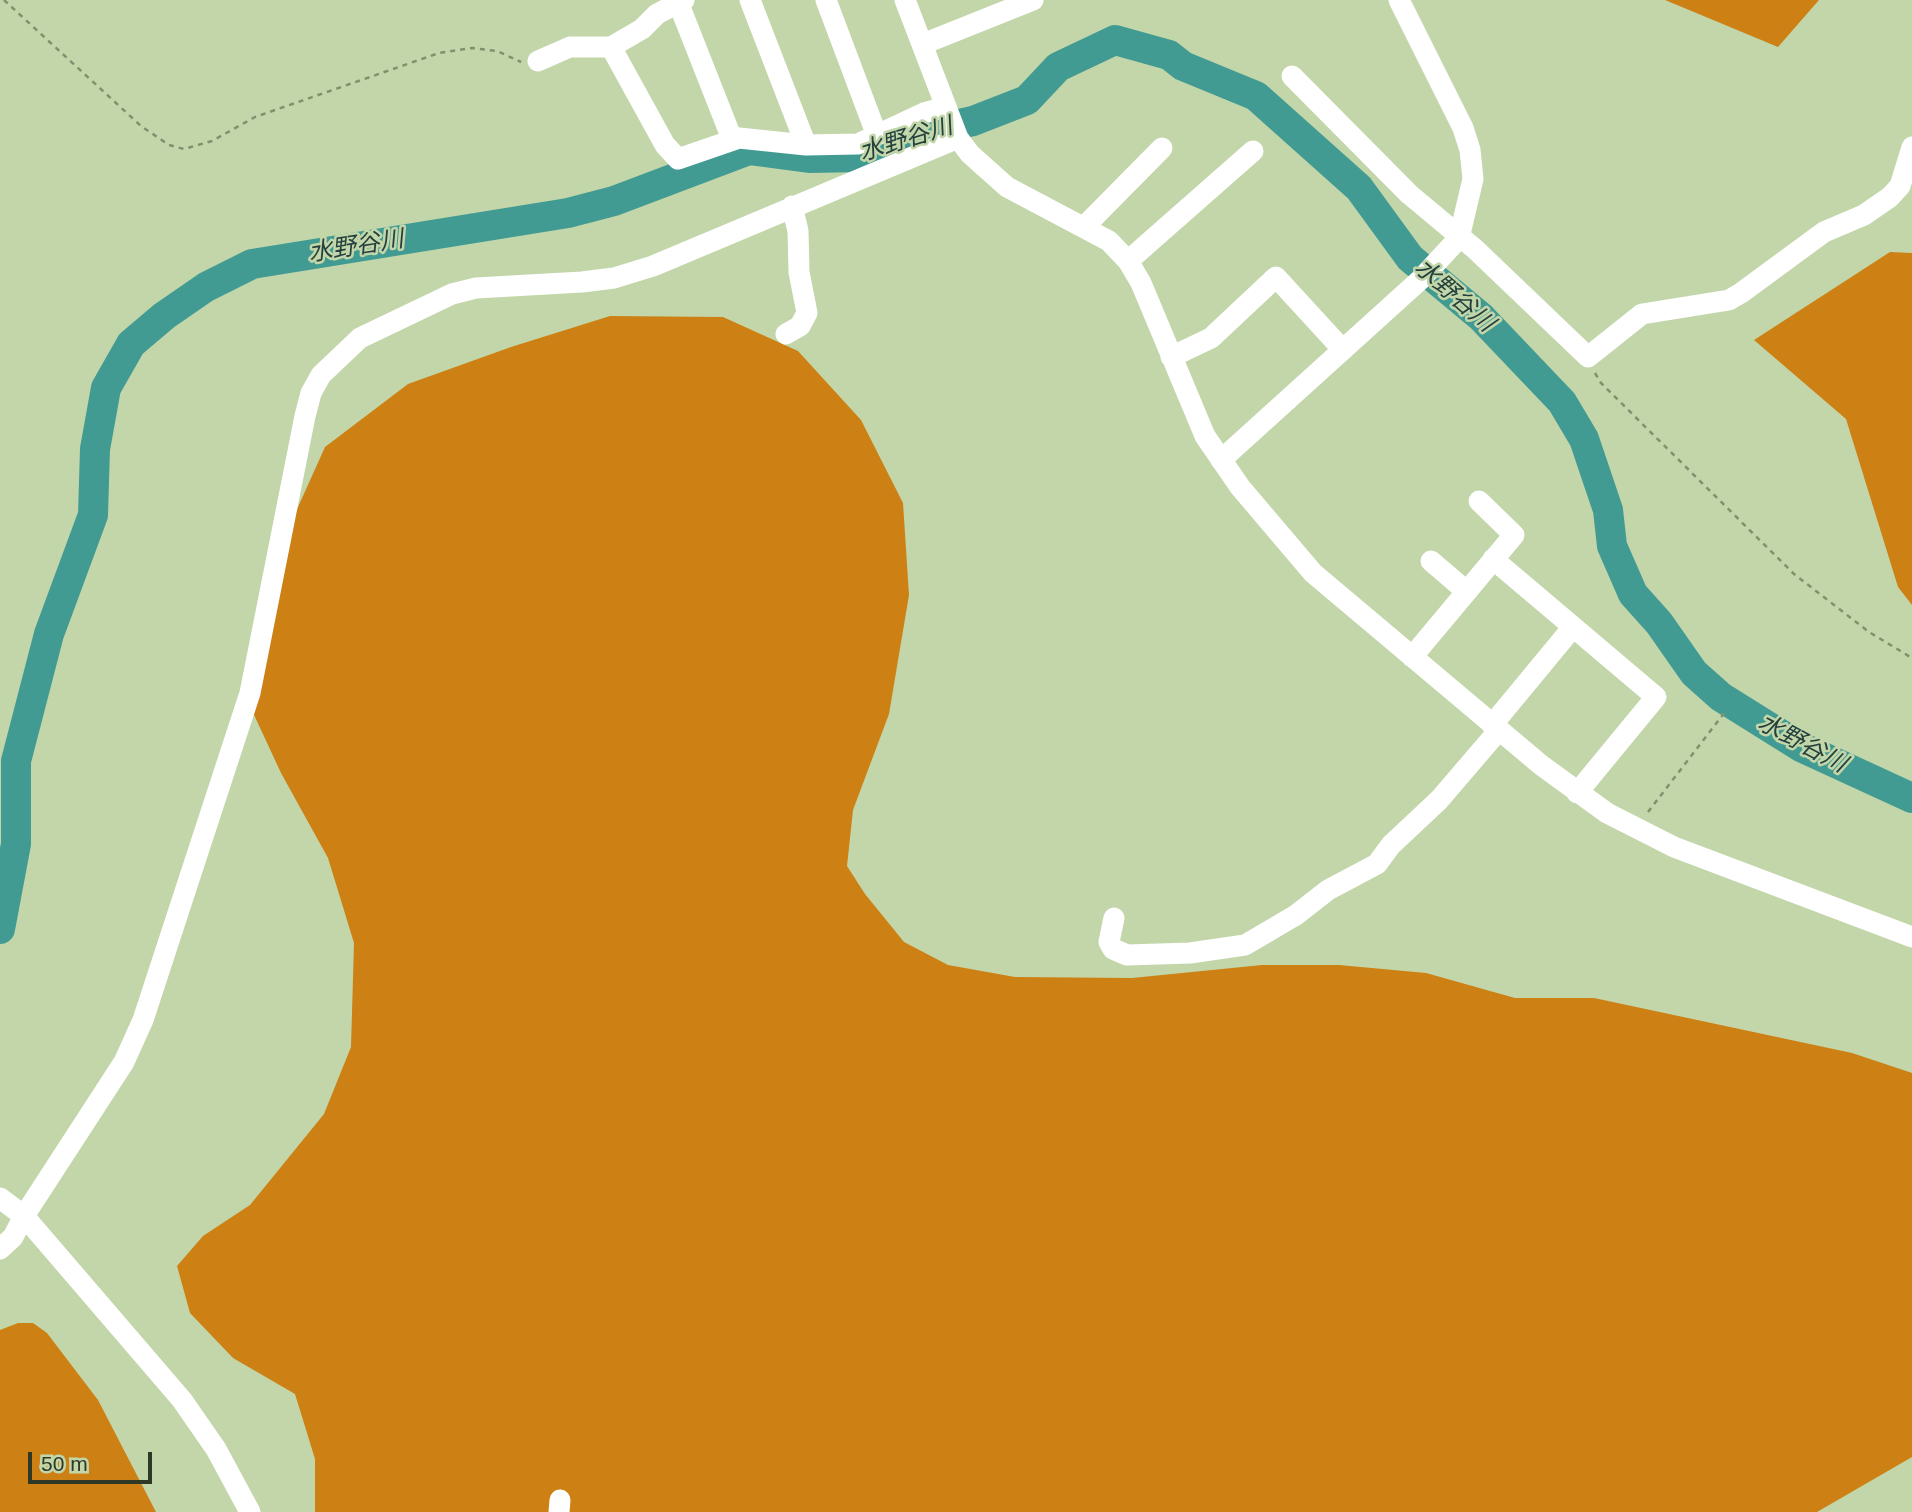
<!DOCTYPE html>
<html>
<head>
<meta charset="utf-8">
<style>
  body { margin:0 }
  #map { position:relative; width:1912px; height:1512px; overflow:hidden; background:#c2d6a9; font-family:Helvetica,sans-serif }
  canvas { display:block }
  .scale { position:absolute; left:28px; top:1452px; width:124px; height:32px; box-sizing:border-box; border:4px solid #2f3725; border-top:0; padding-left:9px; font-size:21px; line-height:24px; white-space:nowrap; color:#2f3725; -webkit-text-stroke:5px #c2d6a9; paint-order:stroke }
</style>
</head>
<body>
<div id="map">
<canvas width="1912" height="1512"></canvas>
<div class="scale">50 m</div>
</div>
<script>
const c = document.querySelector('canvas').getContext('2d');
c.lineJoin = 'round';
function fillPath(path, color) { c.fillStyle = color; c.fill(path, 'evenodd'); }
const toPath = rows => new Path2D(rows.map(r => 'M' + r).join(''));
function stroke(path, color, width, dash) { c.strokeStyle = color; c.lineWidth = width; c.lineCap = dash ? 'butt' : 'round'; c.setLineDash(dash || []); c.stroke(path); }
function label(font, color, halo, rows, align = 'center') {
  c.font = font + ' Helvetica,"Noto Sans JP",sans-serif'; c.lineWidth = 5; c.setLineDash([]); c.textBaseline = 'middle'; c.strokeStyle = halo; c.fillStyle = color; for (const [text, x, y, turn = 0] of rows) {
    c.save(); c.translate(x, y); c.rotate((+turn || 0) * Math.PI / 180); c.textAlign = isNaN(turn) ? turn : align; if (halo) c.strokeText(text, 0, 0); c.fillText(text, 0, 0); c.restore();
  }
}
fillPath(toPath([
  [1665,0,1819,0,1778,47],
  [1890,252,1912,253,1912,605,1898,587,1846,419,1754,340],
  [610,316,723,317,798,351,861,420,903,503,909,595,889,714,853,810,847,866,865,894,904,942,948,965,1015,977,1132,978,1262,965,1339,965,1426,973,1515,998,1594,998,1852,1053,1912,1073,1912,1457,1817,1512,315,1512,315,1459,295,1394,233,1358,190,1313,177,1266,203,1236,250,1205,324,1114,351,1047,354,943,328,858,281,773,249,704,285,536,325,447,408,384,511,347],
  [18,1323,33,1323,47,1333,98,1400,156,1512,0,1512,0,1330]
]), '#cd8014');
stroke(toPath([
  [0,929,16,844,16,761,49,634,93,515,95,449,106,388,131,344,164,316,206,287,252,264,568,213,614,201,749,150,809,158,863,157,928,131,973,121,1027,100,1058,67,1115,40,1169,55,1183,66,1256,96,1359,188,1410,258,1481,317,1562,402,1584,439,1608,510,1612,546,1633,594,1659,623,1694,673,1721,697,1801,747,1912,798]
]), '#429b93', 30);
stroke(toPath([
  [4,0,141,126,169,145,184,149,212,141,255,117,439,53,472,48,497,51,521,62],
  [1595,373,1601,383,1794,574,1869,632,1912,658],
  [1648,812,1725,712]
]), '#82906f', 2.5, [5, 5]);
stroke(toPath([
  [750,0,806,145],
  [826,0,876,133],
  [905,0,958,138,970,154,1007,187,1109,241,1128,261,1141,283,1205,436,1240,487,1313,573,1541,765,1607,813,1674,847,1912,937],
  [678,2,732,139],
  [923,44,1033,0],
  [611,47,665,145,678,159,739,138,806,145,858,144,924,113,946,107],
  [538,61,570,47,611,47,642,29,657,14,684,0],
  [1292,76,1409,194,1475,249,1588,357,1642,314,1729,300,1741,293,1824,232,1864,215,1890,197,1900,186,1912,147],
  [1084,227,1162,148],
  [1128,261,1253,151],
  [786,334,800,326,807,313,799,272,798,231,792,206],
  [1171,357,1211,338,1276,277,1343,350],
  [1221,460,1421,279,1459,238,1473,179,1470,150,1463,128,1399,0],
  [1493,559,1656,697,1577,793],
  [1431,561,1466,591],
  [1412,657,1514,535,1479,501],
  [1492,725,1573,627],
  [1114,918,1109,942,1113,949,1127,955,1190,953,1245,945,1296,915,1328,890,1377,864,1391,845,1439,800,1499,730],
  [0,1198,24,1216,182,1400,216,1449,250,1512],
  [0,1249,13,1237,24,1216,124,1062,143,1020,250,693,305,416,311,393,321,375,360,338,452,294,476,288,582,282,614,278,653,266,958,138],
  [559,1512,560,1500]
]), '#fff', 21);
label('italic 24px', '#25413e', '#c2d6a9', [
  ["水野谷川",906,140,-17],
  ["水野谷川",356,247,-9],
  ["水野谷川",1454,296,41],
  ["水野谷川",1802,744,28]
]);
</script>
</body>
</html>
